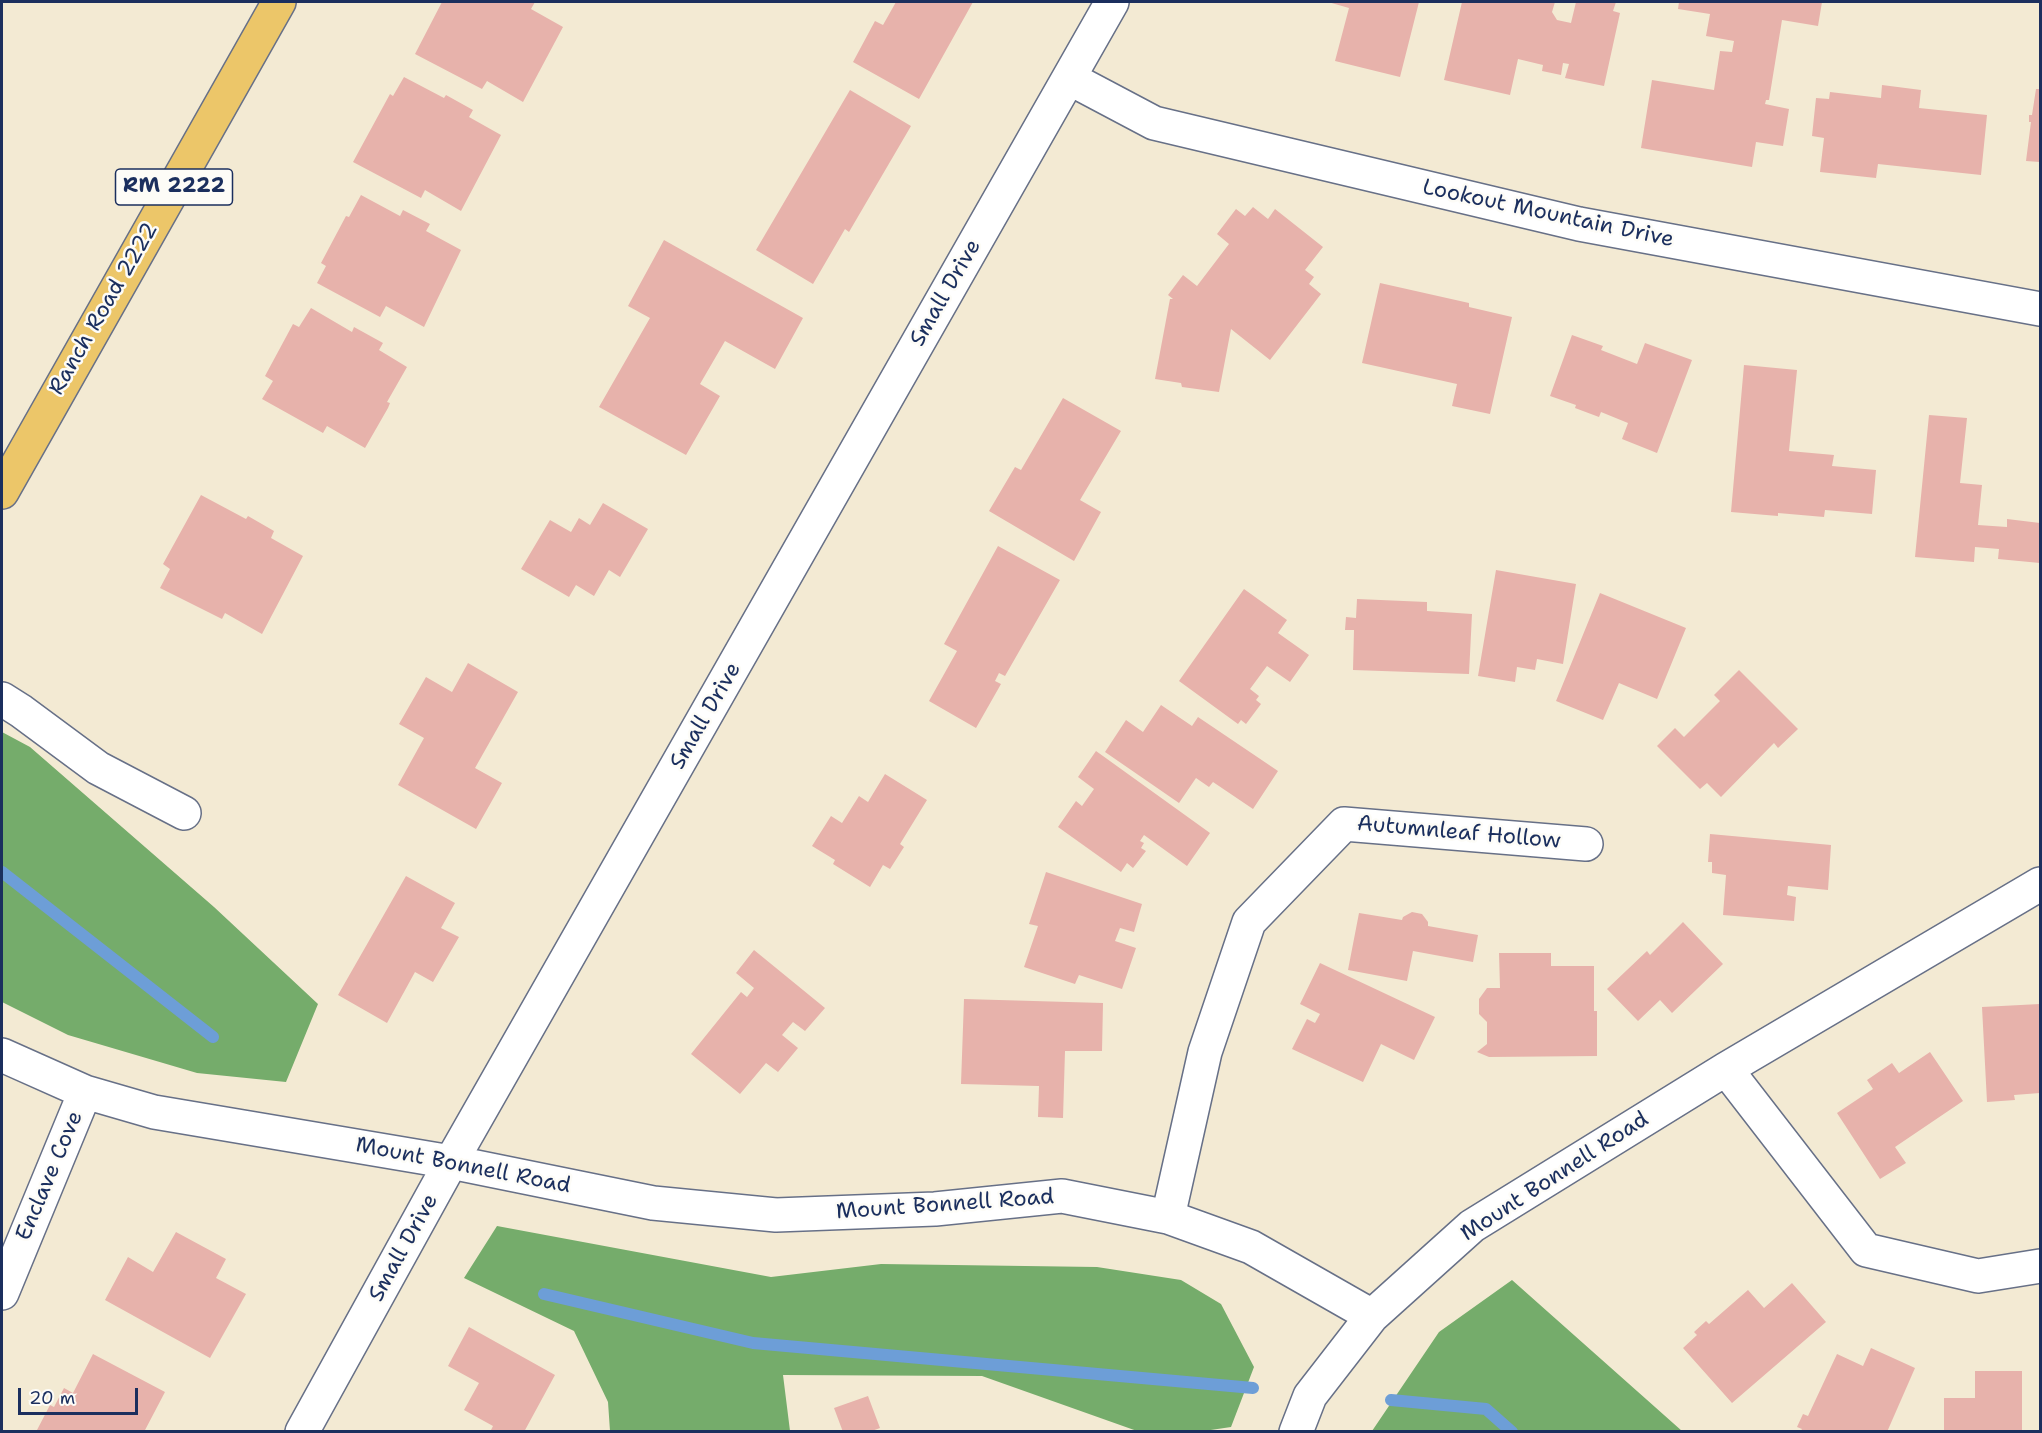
<!DOCTYPE html>
<html>
<head>
<meta charset="utf-8">
<style>
  body { margin:0 }
  #map { position:relative; width:2042px; height:1433px; overflow:hidden; background:#f3ead3; font-family:"Shantell Sans",sans-serif }
  canvas { display:block }
  .frame { position:absolute; inset:0; border:3px solid #1b2f5e; pointer-events:none }
  .scale { position:absolute; left:18px; top:1388px; width:120px; height:27px; box-sizing:border-box; border:3px solid #1b2f5e; border-top:0; padding-left:8px; font-size:18px; line-height:21px; white-space:nowrap; color:#1b2f5e; -webkit-text-stroke:4px #fdfcf7; paint-order:stroke }
</style>
</head>
<body>
<div id="map">
<canvas width="2042" height="1433"></canvas>
<div class="frame"></div>
<div class="scale">20 m</div>
</div>
<script>
const c = document.querySelector('canvas').getContext('2d');
c.lineJoin = 'round';
function fillPath(path, color) { c.fillStyle = color; c.fill(path, 'evenodd'); }
const toPath = rows => new Path2D(rows.map(r => 'M' + r).join(''));
function stroke(path, color, width, dash) { c.strokeStyle = color; c.lineWidth = width; c.lineCap = dash ? 'butt' : 'round'; c.setLineDash(dash || []); c.stroke(path); }
function label(font, color, halo, rows, align = 'center') {
  c.font = font + ' "Shantell Sans",sans-serif'; c.lineWidth = 5; c.setLineDash([]); c.textBaseline = 'middle'; c.strokeStyle = halo; c.fillStyle = color; for (const [text, x, y, turn = 0] of rows) {
    c.save(); c.translate(x, y); c.rotate((+turn || 0) * Math.PI / 180); c.textAlign = isNaN(turn) ? turn : align; if (halo) c.strokeText(text, 0, 0); c.fillText(text, 0, 0); c.restore();
  }
}
fillPath(toPath([
  [2,732,30,747,214,907,318,1004,286,1082,197,1073,68,1035,2,1002],
  [497,1226,771,1277,881,1264,1097,1267,1181,1280,1221,1304,1254,1367,1231,1427,1204,1431,1137,1431,982,1376,783,1375,790,1431,610,1431,608,1402,574,1331,464,1278],
  [1512,1280,1682,1431,1372,1431,1439,1332]
]), '#75ac6b');
stroke(toPath([
  [2,872,213,1037],
  [544,1294,753,1343,1253,1388],
  [1391,1400,1486,1409,1512,1432]
]), '#6d9ed7', 12);
fillPath(toPath([
  [442,2,535,2,531,9,563,27,523,102,487,81,482,89,415,54],
  [896,2,973,2,919,99,853,62,875,21,883,25],
  [1328,2,1419,2,1400,77,1335,61,1349,8],
  [1462,2,1555,2,1552,12,1557,20,1571,23,1576,2,1616,2,1613,11,1620,13,1604,86,1565,78,1569,64,1563,63,1561,75,1542,71,1543,65,1518,59,1510,95,1444,80],
  [1679,2,1822,2,1818,26,1782,20,1769,100,1766,100,1765,104,1789,109,1783,146,1756,142,1752,167,1641,148,1652,80,1714,90,1720,51,1732,52,1734,41,1706,36,1710,14,1678,9],
  [404,77,444,98,446,95,473,110,469,117,501,135,461,211,425,190,421,198,353,162,390,94,393,96],
  [1882,85,1921,90,1919,108,1987,115,1981,175,1878,164,1876,178,1820,172,1824,138,1812,136,1816,98,1829,99,1830,92,1881,98],
  [2036,89,2040,89,2040,162,2026,161,2031,122,2029,122,2029,115,2032,115],
  [850,90,911,126,849,232,845,229,813,284,756,250],
  [361,195,400,216,403,210,430,224,426,231,461,250,424,327,386,306,380,317,317,283,326,266,321,263,346,216,349,217],
  [1253,207,1268,219,1275,209,1323,247,1305,270,1314,277,1309,284,1321,294,1270,360,1231,329,1219,392,1182,387,1181,383,1155,379,1170,299,1173,299,1168,295,1183,275,1197,286,1229,244,1217,234,1236,209,1245,216],
  [664,240,803,318,775,369,725,341,700,384,720,396,686,455,599,407,650,318,628,306],
  [1380,283,1469,303,1469,307,1512,317,1490,414,1452,406,1457,384,1362,363],
  [311,308,352,332,354,327,383,343,379,350,407,367,387,402,390,403,388,408,365,448,327,426,323,433,262,399,273,381,265,376,293,324,299,327],
  [1572,335,1603,346,1601,350,1637,364,1645,343,1692,360,1657,453,1622,439,1628,423,1601,412,1599,417,1575,408,1576,405,1550,396],
  [1744,365,1797,370,1789,451,1834,455,1832,466,1876,470,1872,514,1825,510,1824,517,1778,513,1778,516,1731,512],
  [1063,398,1121,431,1080,500,1101,512,1074,561,989,511,1015,467,1021,470],
  [1929,415,1967,418,1960,483,1982,485,1978,525,2007,527,2007,519,2040,523,2040,563,1998,559,1999,549,1975,547,1974,562,1915,557],
  [201,495,246,519,248,516,274,531,271,538,303,556,262,634,225,613,222,619,160,588,170,569,163,564],
  [603,503,648,529,620,577,609,570,594,596,576,585,569,597,521,569,550,520,571,532,579,518,590,525],
  [998,546,1060,580,1005,676,999,673,995,681,1001,684,976,728,929,701,957,651,944,644],
  [1496,570,1576,584,1563,664,1537,659,1535,670,1517,667,1515,682,1478,676],
  [1244,589,1287,620,1278,633,1309,655,1290,682,1267,666,1250,689,1259,696,1256,700,1261,704,1246,724,1241,720,1238,724,1179,681],
  [1600,593,1686,628,1657,699,1619,683,1603,720,1556,701],
  [1357,599,1427,602,1427,611,1472,614,1469,674,1353,670,1354,630,1345,630,1346,617,1356,618],
  [468,663,518,692,475,768,502,783,476,829,398,785,424,738,399,724,426,677,452,692],
  [1739,670,1798,729,1778,748,1774,743,1721,797,1707,783,1700,789,1657,746,1675,728,1684,737,1720,701,1714,695],
  [1161,705,1192,726,1198,717,1278,771,1253,809,1213,782,1209,787,1196,778,1179,803,1105,752,1126,720,1143,732],
  [1096,751,1210,833,1187,866,1144,835,1140,841,1144,843,1141,848,1146,851,1133,868,1127,863,1121,872,1058,827,1076,801,1082,806,1094,789,1078,777],
  [885,774,927,800,900,844,904,847,890,869,883,865,870,887,833,864,835,860,812,846,831,816,842,823,859,796,868,802],
  [1710,834,1831,845,1828,890,1788,886,1787,895,1796,897,1794,921,1723,915,1726,875,1712,873,1712,862,1708,862],
  [1046,872,1142,904,1134,932,1120,928,1115,941,1136,948,1122,989,1079,975,1075,984,1024,967,1038,926,1029,924],
  [406,876,455,903,441,928,459,937,433,982,415,972,387,1023,338,995],
  [1412,912,1422,914,1428,922,1428,926,1478,935,1473,962,1413,951,1407,981,1348,970,1359,913,1402,920,1403,917],
  [1683,922,1723,964,1672,1013,1660,1000,1638,1021,1607,989,1647,951,1650,955],
  [754,950,825,1008,805,1031,793,1022,782,1035,798,1048,778,1072,766,1063,740,1094,691,1054,741,992,747,997,754,988,736,973],
  [1499,953,1551,953,1551,966,1594,966,1594,1011,1597,1011,1597,1056,1489,1057,1477,1052,1487,1044,1487,1022,1479,1014,1479,999,1487,988,1500,988],
  [1320,963,1435,1017,1414,1060,1381,1044,1363,1082,1292,1049,1307,1019,1315,1023,1320,1014,1300,1004],
  [964,999,1103,1003,1102,1051,1065,1051,1063,1118,1038,1117,1039,1086,961,1084],
  [2040,1004,2040,1093,2014,1095,2015,1100,1987,1102,1982,1007],
  [1930,1052,1963,1101,1895,1147,1906,1163,1880,1179,1837,1113,1873,1089,1867,1080,1892,1063,1899,1073],
  [176,1232,226,1259,216,1278,246,1294,210,1358,105,1300,128,1257,153,1272],
  [1792,1283,1826,1322,1732,1403,1683,1348,1697,1335,1694,1332,1706,1321,1709,1324,1748,1290,1764,1308],
  [469,1327,555,1375,524,1432,490,1432,493,1426,464,1410,479,1383,448,1366],
  [1871,1348,1915,1368,1887,1432,1800,1432,1802,1429,1797,1427,1803,1414,1808,1416,1837,1354,1863,1366],
  [93,1354,165,1392,144,1432,40,1432,37,1430,50,1405,54,1407,64,1388,73,1393],
  [1975,1371,2022,1371,2022,1432,1944,1432,1944,1398,1975,1398],
  [868,1396,880,1428,869,1432,843,1432,834,1408]
]), '#e7b2ab');
const minor = toPath([
  [1069,78,1154,123,1579,224,2040,309],
  [2,699,21,711,98,768,184,813],
  [2,1055,85,1092,154,1112,451,1162,653,1203,776,1215,935,1209,1062,1196,1168,1217,1251,1247,1372,1316],
  [1726,1069,1866,1250,1978,1276,2040,1266],
  [1168,1217,1205,1052,1249,922,1344,824,1586,844],
  [2,1293,85,1092],
  [302,1432,451,1162,1112,2],
  [1296,1432,1310,1396,1372,1316,1472,1226,1726,1069,2040,884]
]);
const major = toPath([
  [2,492,279,2]
]);
stroke(minor, '#677087', 36);
stroke(major, '#677087', 36);
stroke(minor, '#fff', 33);
stroke(major, '#ecc669', 33);
for (const [x, y, w] of [
  [174,187,117]
]) { const box = new Path2D(); box.roundRect(x - w / 2, y - 18, w, 36, 4.5); c.fillStyle = '#fdfcf7'; c.fill(box); stroke(box, '#1b2f5e', 1.5); }
label('bold 21px', '#1b2f5e', null, [
  ["RM 2222",174,187]
]);
label('22px', '#1b2f5e', '#fdfcf7', [
  ["Lookout Mountain Drive",1548,214,12],
  ["Small Drive",946,293,-60],
  ["Ranch Road 2222",104,309,-60],
  ["Small Drive",706,716,-60],
  ["Autumnleaf Hollow",1459,833,5],
  ["Mount Bonnell Road",463,1166,11],
  ["Enclave Cove",50,1176,-67],
  ["Mount Bonnell Road",1555,1177,-33],
  ["Mount Bonnell Road",945,1205,-4],
  ["Small Drive",404,1248,-61]
]);
</script>
</body>
</html>
